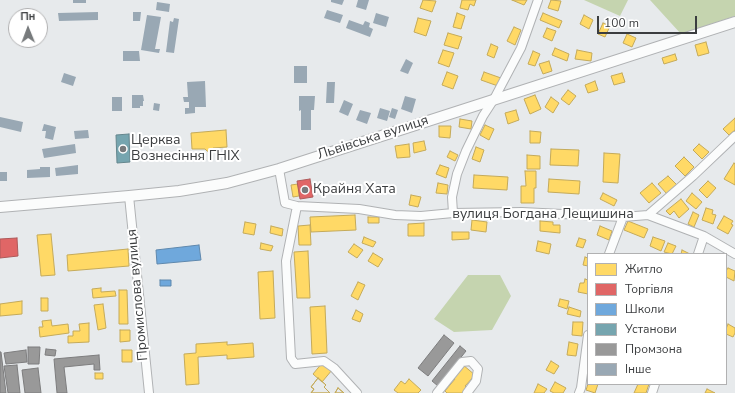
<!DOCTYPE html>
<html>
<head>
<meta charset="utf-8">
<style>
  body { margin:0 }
  #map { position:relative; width:735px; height:393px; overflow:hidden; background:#e7eaec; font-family:"Nunito Sans",sans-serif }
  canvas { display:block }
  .legend { position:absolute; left:587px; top:253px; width:140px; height:132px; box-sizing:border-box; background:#fff; border:1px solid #b1b1b2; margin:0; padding:5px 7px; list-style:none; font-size:12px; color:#3b3d3f }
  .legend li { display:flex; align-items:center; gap:8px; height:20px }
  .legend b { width:20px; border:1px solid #b1b1b2 }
  .north { position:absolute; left:8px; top:8px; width:40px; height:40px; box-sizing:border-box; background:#fff; border:1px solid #b1b1b2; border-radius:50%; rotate:359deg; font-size:11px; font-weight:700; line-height:16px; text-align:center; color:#3b3d3f }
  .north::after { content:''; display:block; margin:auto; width:14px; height:18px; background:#777a7c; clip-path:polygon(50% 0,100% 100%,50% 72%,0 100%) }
  .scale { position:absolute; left:597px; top:16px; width:100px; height:18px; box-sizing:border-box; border:2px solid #3b3d3f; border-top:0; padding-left:5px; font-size:12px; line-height:14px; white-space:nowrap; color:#3b3d3f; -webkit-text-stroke:3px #fff; paint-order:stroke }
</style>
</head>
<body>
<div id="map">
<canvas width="735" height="393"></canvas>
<ul class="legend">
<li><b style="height:11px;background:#ffd966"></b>Житло</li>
<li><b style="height:11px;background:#e06666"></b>Торгівля</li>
<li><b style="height:11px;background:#6fa8dc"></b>Школи</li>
<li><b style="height:11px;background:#76a5af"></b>Установи</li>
<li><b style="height:11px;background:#999"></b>Промзона</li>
<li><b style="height:11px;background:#99a8b4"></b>Інше</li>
</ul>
<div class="north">Пн</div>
<div class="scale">100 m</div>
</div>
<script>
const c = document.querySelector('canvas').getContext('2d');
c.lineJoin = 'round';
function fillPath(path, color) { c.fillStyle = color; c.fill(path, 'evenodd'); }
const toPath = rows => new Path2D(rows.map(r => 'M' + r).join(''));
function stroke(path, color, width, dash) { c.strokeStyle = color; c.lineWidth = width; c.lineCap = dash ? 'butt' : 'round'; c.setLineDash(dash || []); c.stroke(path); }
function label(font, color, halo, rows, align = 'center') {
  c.font = font + ' "Nunito Sans",sans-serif'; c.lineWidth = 4; c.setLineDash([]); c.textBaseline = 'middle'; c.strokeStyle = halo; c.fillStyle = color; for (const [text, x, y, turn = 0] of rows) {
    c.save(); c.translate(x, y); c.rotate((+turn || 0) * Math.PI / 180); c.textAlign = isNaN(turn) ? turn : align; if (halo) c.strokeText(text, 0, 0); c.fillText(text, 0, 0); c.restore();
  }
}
fillPath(toPath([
  [584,0,628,0,620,16],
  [650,0,735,0,735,16,681,34],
  [468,275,500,275,511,296,492,330,454,332,434,319]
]), '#c5d4af');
const homes = toPath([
  [423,0,436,1,432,12,420,8,423,0],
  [462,0,476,0,474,6,470,4,468,10,460,8,462,0],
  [512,0,527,0,524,5,512,0],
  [551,0,561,1,558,11,548,8,551,0],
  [457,13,465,16,461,29,453,27,457,13],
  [543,13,562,21,559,28,540,20,543,13],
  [584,15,593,20,589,29,580,24,584,15],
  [418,18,431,21,426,36,414,32,418,18],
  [603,23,610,26,605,37,598,34,603,23],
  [514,27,521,30,515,45,507,41,514,27],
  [547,28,556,31,552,41,543,37,547,28],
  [448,33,462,37,458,49,444,45,448,33],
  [627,34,636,38,632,47,623,43,627,34],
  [706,42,709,53,698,56,695,45,706,42],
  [491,44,498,47,494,58,487,55,491,44],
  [555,48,569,54,567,61,552,55,555,48],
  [443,50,454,53,449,67,438,63,443,50],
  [577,50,592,53,591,61,575,59,577,50],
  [533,51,540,54,535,66,528,64,533,51],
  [675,54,677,60,664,64,662,58,675,54],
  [549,61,552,71,543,74,539,64,549,61],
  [447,72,458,76,453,89,442,85,447,72],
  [484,72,501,78,498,86,481,80,484,72],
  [622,73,625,82,614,85,611,76,622,73],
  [595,81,598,90,588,93,585,85,595,81],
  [568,90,576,96,569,105,561,99,568,90],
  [535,95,541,109,530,114,524,99,535,95],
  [551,97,559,103,553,113,545,107,551,97],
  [516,110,519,120,508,124,505,113,516,110],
  [735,118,735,130,729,135,723,129,735,118],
  [460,119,472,121,471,129,459,127,460,119],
  [485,125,494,129,489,140,480,135,485,125],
  [439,126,451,126,450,138,439,137,439,126],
  [226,130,227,147,213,148,213,150,210,152,207,151,205,149,192,149,191,133,226,130],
  [530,131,541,132,540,143,530,143,530,131],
  [424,141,426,150,414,153,413,143,424,141],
  [409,144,410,157,397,158,395,146,409,144],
  [699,144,709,152,702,159,693,150,699,144],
  [476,147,484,150,480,162,472,159,476,147],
  [551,149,579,150,578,166,550,165,551,149],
  [450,151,458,155,455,161,447,157,450,151],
  [604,153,620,154,618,183,603,182,604,153],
  [527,155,540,156,540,169,527,169,527,155],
  [684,157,694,167,685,176,675,166,684,157],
  [734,163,735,164,735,185,724,179,734,163],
  [440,165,449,168,446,178,436,174,440,165],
  [525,171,536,171,536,188,534,188,534,203,521,203,521,186,526,186,525,171],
  [474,175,508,177,507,190,473,188,474,175],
  [668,176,677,185,667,194,658,184,668,176],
  [549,179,580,181,579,194,548,192,549,179],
  [708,181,716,188,707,198,699,190,708,181],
  [438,183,448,185,447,194,436,193,438,183],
  [652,183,661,193,649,203,640,193,652,183],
  [298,184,299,196,293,197,291,185,298,184],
  [603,193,617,200,614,206,600,199,603,193],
  [692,193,702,202,696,209,686,201,692,193],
  [411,195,421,197,418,207,409,205,411,195],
  [681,199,689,209,679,218,674,211,670,215,666,211,681,199],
  [706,208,713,210,712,214,716,215,713,224,702,220,706,208],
  [693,212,699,215,694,227,688,224,693,212],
  [355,215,356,230,311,232,310,217,355,215],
  [724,216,733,221,731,224,733,225,728,234,717,228,724,216],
  [368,217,379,217,379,223,368,223,368,217],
  [472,220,487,222,486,232,471,230,472,220],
  [540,221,553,222,553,225,560,225,560,233,540,231,540,221],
  [628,221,648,229,644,238,624,230,628,221],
  [245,222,256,224,254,235,243,233,245,222],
  [424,223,424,236,408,236,408,224,424,223],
  [310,225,311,245,299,245,298,226,310,225],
  [271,226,283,229,282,236,270,233,271,226],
  [600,226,612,231,609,240,597,235,600,226],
  [452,232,469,232,469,239,452,240,452,232],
  [51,234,55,275,41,276,37,235,51,234],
  [364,237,376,242,373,247,362,243,364,237],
  [653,237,665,241,661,251,650,246,653,237],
  [579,238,586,240,583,248,576,246,579,238],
  [538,241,551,244,549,254,536,251,538,241],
  [261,243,273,246,271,251,260,249,261,243],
  [668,243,676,246,672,254,664,252,668,243],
  [354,244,363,250,357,258,348,252,354,244],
  [128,249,129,266,68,271,67,255,128,249],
  [682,250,690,254,681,254,682,250],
  [308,251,310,298,297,298,294,252,308,251],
  [373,253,383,259,378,267,368,261,373,253],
  [585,257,588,258,588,266,583,265,585,257],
  [728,268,735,271,734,281,726,277,726,271,728,268],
  [273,271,275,318,260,319,258,272,273,271],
  [585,279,588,280,588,294,578,292,580,283,584,283,585,279],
  [358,282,365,285,358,300,351,296,358,282],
  [101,288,101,292,115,291,116,296,93,298,92,289,101,288],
  [119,290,127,290,128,324,119,324,119,290],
  [41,298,48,298,48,311,41,311,41,298],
  [560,299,569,301,567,309,558,306,560,299],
  [22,301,22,314,0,316,0,304,22,301],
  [103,304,106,328,98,330,94,305,103,304],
  [325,306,327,353,312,354,310,307,325,306],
  [569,307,581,311,580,317,567,314,569,307],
  [356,310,363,314,360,322,352,319,356,310],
  [51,320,52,326,68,324,69,333,40,337,39,327,43,327,42,321,51,320],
  [573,322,583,322,582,336,572,335,573,322],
  [89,323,89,342,68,343,68,336,73,336,73,331,80,331,79,324,89,323],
  [728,324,735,328,735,333,733,337,726,334,726,329,728,324],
  [120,330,130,330,130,341,120,342,120,330],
  [227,342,227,345,253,343,254,357,227,359,227,355,198,357,199,384,186,385,184,354,196,353,196,344,227,342],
  [569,342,578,344,576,356,567,355,569,342],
  [122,350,132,350,132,362,122,362,122,350],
  [551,361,559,366,554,374,546,370,551,361],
  [323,362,332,370,322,382,313,374,323,362],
  [463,365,475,375,465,386,467,388,462,393,447,393,445,391,455,379,453,377,463,365],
  [95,373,103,373,103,379,95,379,95,373],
  [318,378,326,385,324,387,330,393,311,393,314,389,311,387,318,378],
  [318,378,326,385,324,387,330,393,311,393,314,389,311,387,318,378],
  [409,379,421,390,418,393,398,393,394,390,401,381,405,384,409,379],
  [555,382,566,388,563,393,554,393,550,391,555,382],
  [538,384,547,389,544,393,534,393,538,384],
  [588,384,598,384,595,393,586,390,588,384],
  [638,384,649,384,646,393,634,393,638,384],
  [338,388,344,393,335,393,338,388],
  [338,388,344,393,335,393,338,388],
  [707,389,715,393,705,393,707,389]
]);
fillPath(homes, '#ffd966');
stroke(homes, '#c4aa5a', 1);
const shops = toPath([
  [310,179,313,197,300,199,297,181,310,179],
  [17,238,18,256,0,258,0,239,17,238]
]);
fillPath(shops, '#e06666');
stroke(shops, '#ae5a5a', 1);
const schools = toPath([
  [199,245,201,260,157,264,156,250,199,245],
  [160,280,171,280,171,286,160,286,160,280]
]);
fillPath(schools, '#6fa8dc');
stroke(schools, '#5f88ad', 1);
const public = toPath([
  [129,134,130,162,117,163,116,135,129,134]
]);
fillPath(public, '#76a5af');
stroke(public, '#64868d', 1);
const industry = toPath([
  [444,335,454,343,428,376,418,368,444,335],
  [460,346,466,351,438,386,432,381,460,346],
  [28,347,40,347,39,364,28,364,28,347],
  [46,349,56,350,55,356,45,355,46,349],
  [26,350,27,362,6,364,4,353,26,350],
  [0,352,1,352,6,393,0,393,0,352],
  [99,355,100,370,94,370,94,364,64,367,67,393,57,393,54,359,99,355],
  [17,365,20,393,8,393,4,366,17,365],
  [38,368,41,393,25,393,22,370,38,368]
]);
fillPath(industry, '#999');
stroke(industry, '#7d7d7e', 1);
fillPath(toPath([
  [73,0,86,0,86,3,73,3],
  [331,0,344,0,342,5,331,2],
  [358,0,369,0,366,10,356,7],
  [157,2,170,4,169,12,156,10],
  [327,10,343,15,340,23,324,18],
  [98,12,98,20,59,21,58,13],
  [133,12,141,12,140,21,133,21],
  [376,13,389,17,386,27,373,23],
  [147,15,161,17,155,49,160,49,159,53,141,50],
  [174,18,179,19,174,53,166,52,170,21,173,22],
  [349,20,363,25,365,21,370,23,369,27,373,29,370,37,346,28],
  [123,51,139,51,140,61,123,61],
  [406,59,413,63,408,74,400,71],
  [294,66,307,66,307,83,294,83],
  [64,73,76,77,73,86,61,82],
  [205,81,206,107,195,107,195,113,185,114,185,108,189,108,189,102,184,102,183,97,188,97,187,82],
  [327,82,335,82,334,103,326,103],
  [132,95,143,95,144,101,143,101,143,106,140,106,140,108,132,108],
  [299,96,315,96,314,110,311,110,311,130,301,130,301,110,299,111],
  [405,96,416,99,412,113,401,109],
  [112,97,122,97,122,111,112,111],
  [344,100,353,104,348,116,339,112],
  [154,103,160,104,159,111,153,110],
  [380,108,390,111,387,121,377,118],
  [392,108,398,110,395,119,389,117],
  [360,110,371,113,367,124,356,120],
  [0,117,23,122,21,132,0,127],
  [44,124,56,127,53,140,45,138,46,131,42,131],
  [88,130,89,138,75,139,74,131],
  [75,144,76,153,44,158,42,149],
  [78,165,78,174,56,176,55,168],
  [40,167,50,167,50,177,27,178,27,170,40,169],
  [0,172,7,172,7,181,0,181]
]), '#99a8b4');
const minor = toPath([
  [279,169,285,203,297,206,359,209,395,215,421,216,453,213,522,212,623,217,648,215,693,176,735,136],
  [129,196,149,393],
  [297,206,286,261,291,358,295,364,324,361,334,368,357,393],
  [453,213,452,197,457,174,466,151,483,116,494,99,521,48,538,0],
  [648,215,704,236,735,254],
  [609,254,623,217],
  [698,254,704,236],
  [437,393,462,362,471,361,478,369,476,381,467,393],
  [579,393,581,388,588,335],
  [652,393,655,384]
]);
const major = toPath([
  [0,207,129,196,179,191,227,183,279,169,735,22]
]);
stroke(minor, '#b0b2b4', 10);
stroke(major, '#b0b2b4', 12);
stroke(minor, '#fbfcfc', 8);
stroke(major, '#fbfcfc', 10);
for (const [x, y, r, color] of [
  [123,149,4,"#777a7c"],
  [305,190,4,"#777a7c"]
]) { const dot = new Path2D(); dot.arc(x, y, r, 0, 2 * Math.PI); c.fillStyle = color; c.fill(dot); stroke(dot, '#fff', 1.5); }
label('14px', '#3b3d3f', '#fff', [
  ["Львівська вулиця",373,138,-18],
  ["вулиця Богдана Лещишина",543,215],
  ["Промислова вулиця",138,295,-95]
]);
label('14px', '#3b3d3f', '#fff', [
  ["Церква",131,141],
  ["Вознесіння ГНІХ",131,157],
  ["Крайня Хата",313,190]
], 'left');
</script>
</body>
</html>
